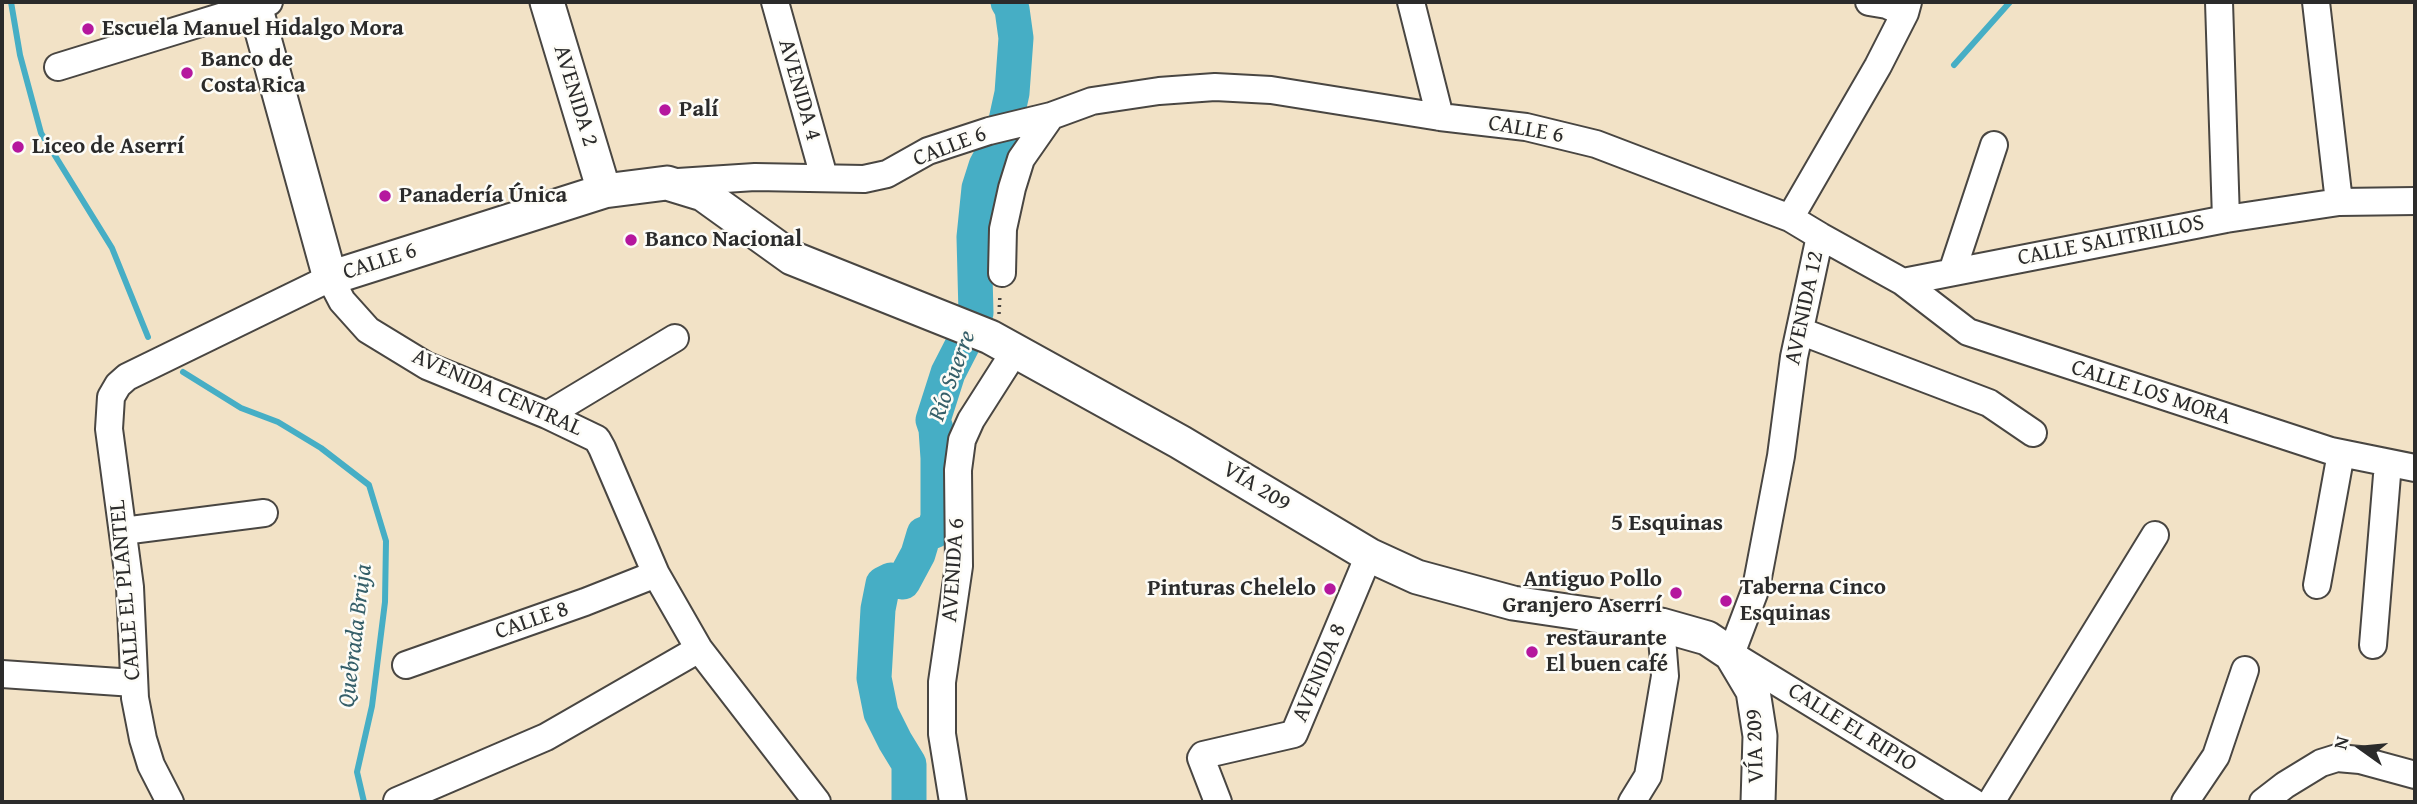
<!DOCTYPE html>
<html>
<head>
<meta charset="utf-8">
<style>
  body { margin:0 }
  #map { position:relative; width:2417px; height:804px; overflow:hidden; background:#f2e2c6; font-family:"Gentium Book Plus",serif }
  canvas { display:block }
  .frame { position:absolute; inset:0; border:4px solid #2b2b2b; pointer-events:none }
  .north { position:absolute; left:2326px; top:713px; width:70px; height:70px; -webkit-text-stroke:5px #fdfcf7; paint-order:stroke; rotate:285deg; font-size:19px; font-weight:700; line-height:28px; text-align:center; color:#2b2b2b }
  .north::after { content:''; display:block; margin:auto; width:24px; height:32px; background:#2b2b2b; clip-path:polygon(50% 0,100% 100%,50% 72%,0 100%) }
</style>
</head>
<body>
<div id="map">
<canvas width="2417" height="804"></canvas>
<div class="frame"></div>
<div class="north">N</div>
</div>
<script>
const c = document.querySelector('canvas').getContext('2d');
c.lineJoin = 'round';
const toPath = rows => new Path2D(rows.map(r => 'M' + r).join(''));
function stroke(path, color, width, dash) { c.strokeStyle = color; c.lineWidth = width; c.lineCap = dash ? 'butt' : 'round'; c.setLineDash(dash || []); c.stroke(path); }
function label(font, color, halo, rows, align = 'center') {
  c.font = font + ' "Gentium Book Plus",serif'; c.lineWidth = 5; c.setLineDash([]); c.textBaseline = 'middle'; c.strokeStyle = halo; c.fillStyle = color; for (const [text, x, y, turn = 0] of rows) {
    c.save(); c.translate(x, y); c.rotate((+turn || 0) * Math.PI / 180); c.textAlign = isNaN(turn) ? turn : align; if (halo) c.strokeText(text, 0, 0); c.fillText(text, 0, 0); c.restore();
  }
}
stroke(toPath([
  [11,2,20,55,41,133,112,248,148,337],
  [1954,65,2010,2],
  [183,372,241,408,278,422,321,448,369,485,386,541,385,602,372,706,357,772,364,802]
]), '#46aec5', 6);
stroke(toPath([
  [909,802,909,764,895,741,881,713,874,678,878,609,883,584,891,580,903,582,918,554,924,534,934,531,938,517,938,458,936,429,933,420,948,373,967,336,976,313,974,237,979,188,986,166,1003,134,1012,93,1016,38,1012,9,1008,2]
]), '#46aec5', 35);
const minor = toPath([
  [775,2,824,177],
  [1411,2,1440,117],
  [1869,2,1887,5,1905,13],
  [1908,2,1905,13,1878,66,1790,218,1820,236,1794,357,1781,456,1756,588,1731,654,1973,802],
  [2219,2,2226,219],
  [2316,2,2339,202],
  [58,67,269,2],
  [678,182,755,177,864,179,887,174,928,151,989,131,1051,116,1092,101,1159,91,1215,87,1271,90,1440,117,1526,127,1596,144,1790,218],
  [1820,236,1903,282,2226,219,2339,202,2415,201],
  [1952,272,1994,145],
  [1002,273,1003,229,1012,188,1021,159,1051,116],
  [1903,282,1968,332,2331,451,2415,468],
  [1800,331,1989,403,2033,433],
  [547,415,675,338],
  [123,531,264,513],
  [2317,585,2341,453],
  [2373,645,2388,463],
  [406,665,585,602,656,574],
  [2,674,134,683],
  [397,801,546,737,699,649],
  [170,802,151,765,143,739,135,698,130,587,109,429,111,397,118,385,127,377,330,278,342,301,368,330,427,366,547,415,597,439,602,448,656,574,699,649,817,802],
  [953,802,942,734,942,682,959,566,958,470,962,440,971,420,1015,351],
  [1218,802,1201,758,1203,755,1294,734,1369,555],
  [1632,802,1648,776,1665,676,1661,625],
  [1991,802,2155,535],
  [2185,802,2216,756,2245,670],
  [2263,802,2285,785,2321,763,2337,758,2360,760,2415,775]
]);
const major = toPath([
  [254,2,330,278,604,191,667,183,703,194,792,258,990,337,1180,442,1369,555,1417,577,1513,603,1661,625,1707,638,1731,654,1753,691,1760,736,1758,802],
  [547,2,604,191]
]);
stroke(minor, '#494642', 30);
stroke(major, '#494642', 37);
stroke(toPath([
  [999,314,1000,294]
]), '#494642', 3.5, [2, 5]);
stroke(minor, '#fff', 26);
stroke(major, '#fff', 33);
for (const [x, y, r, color] of [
  [88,29,7,"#b5179e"],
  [187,73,7,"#b5179e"],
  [665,110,7,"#b5179e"],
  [18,147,7,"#b5179e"],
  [385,196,7,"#b5179e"],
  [631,240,7,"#b5179e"],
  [1330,589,7,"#b5179e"],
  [1676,593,7,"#b5179e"],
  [1726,601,7,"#b5179e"],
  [1532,652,7,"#b5179e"]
]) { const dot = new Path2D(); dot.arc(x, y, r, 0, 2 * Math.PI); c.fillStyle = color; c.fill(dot); stroke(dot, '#fdfcf7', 2.5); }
label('bold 23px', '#2b2b2b', '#fdfcf7', [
  ["Escuela Manuel Hidalgo Mora",102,29],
  ["Banco de",201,60],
  ["Costa Rica",201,86],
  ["Palí",679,110],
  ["Liceo de Aserrí",32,147],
  ["Panadería Única",399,196],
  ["Banco Nacional",645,240],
  ["Antiguo Pollo",1662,580,"right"],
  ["Granjero Aserrí",1662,606,"right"],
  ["Taberna Cinco",1740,588],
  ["Esquinas",1740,614],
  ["Pinturas Chelelo",1316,589,"right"],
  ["restaurante",1546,639],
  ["El buen café",1546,665]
], 'left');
label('23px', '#2b2b2b', '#fdfcf7', [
  ["AVENIDA 4",799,90,74],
  ["AVENIDA 2",575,96,73],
  ["CALLE 6",1526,130,10],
  ["CALLE 6",950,147,-21],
  ["CALLE SALITRILLOS",2111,241,-11],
  ["CALLE 6",380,262,-18],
  ["AVENIDA 12",1805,308,-78],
  ["AVENIDA CENTRAL",497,393,24],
  ["CALLE LOS MORA",2151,393,18],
  ["VÍA 209",1256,487,31],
  ["AVENIDA 6",954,570,-86],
  ["CALLE EL PLANTEL",126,590,-95],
  ["CALLE 8",532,621,-19],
  ["AVENIDA 8",1320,673,-67],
  ["CALLE EL RIPIO",1852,728,32],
  ["VÍA 209",1756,746,-92]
]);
label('italic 24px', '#365f69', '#fdfcf7', [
  ["Río Suerre",953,376,-70],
  ["Quebrada Bruja",356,636,-83]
]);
label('bold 24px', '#2b2b2b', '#fdfcf7', [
  ["5 Esquinas",1667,524]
]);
</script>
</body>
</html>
